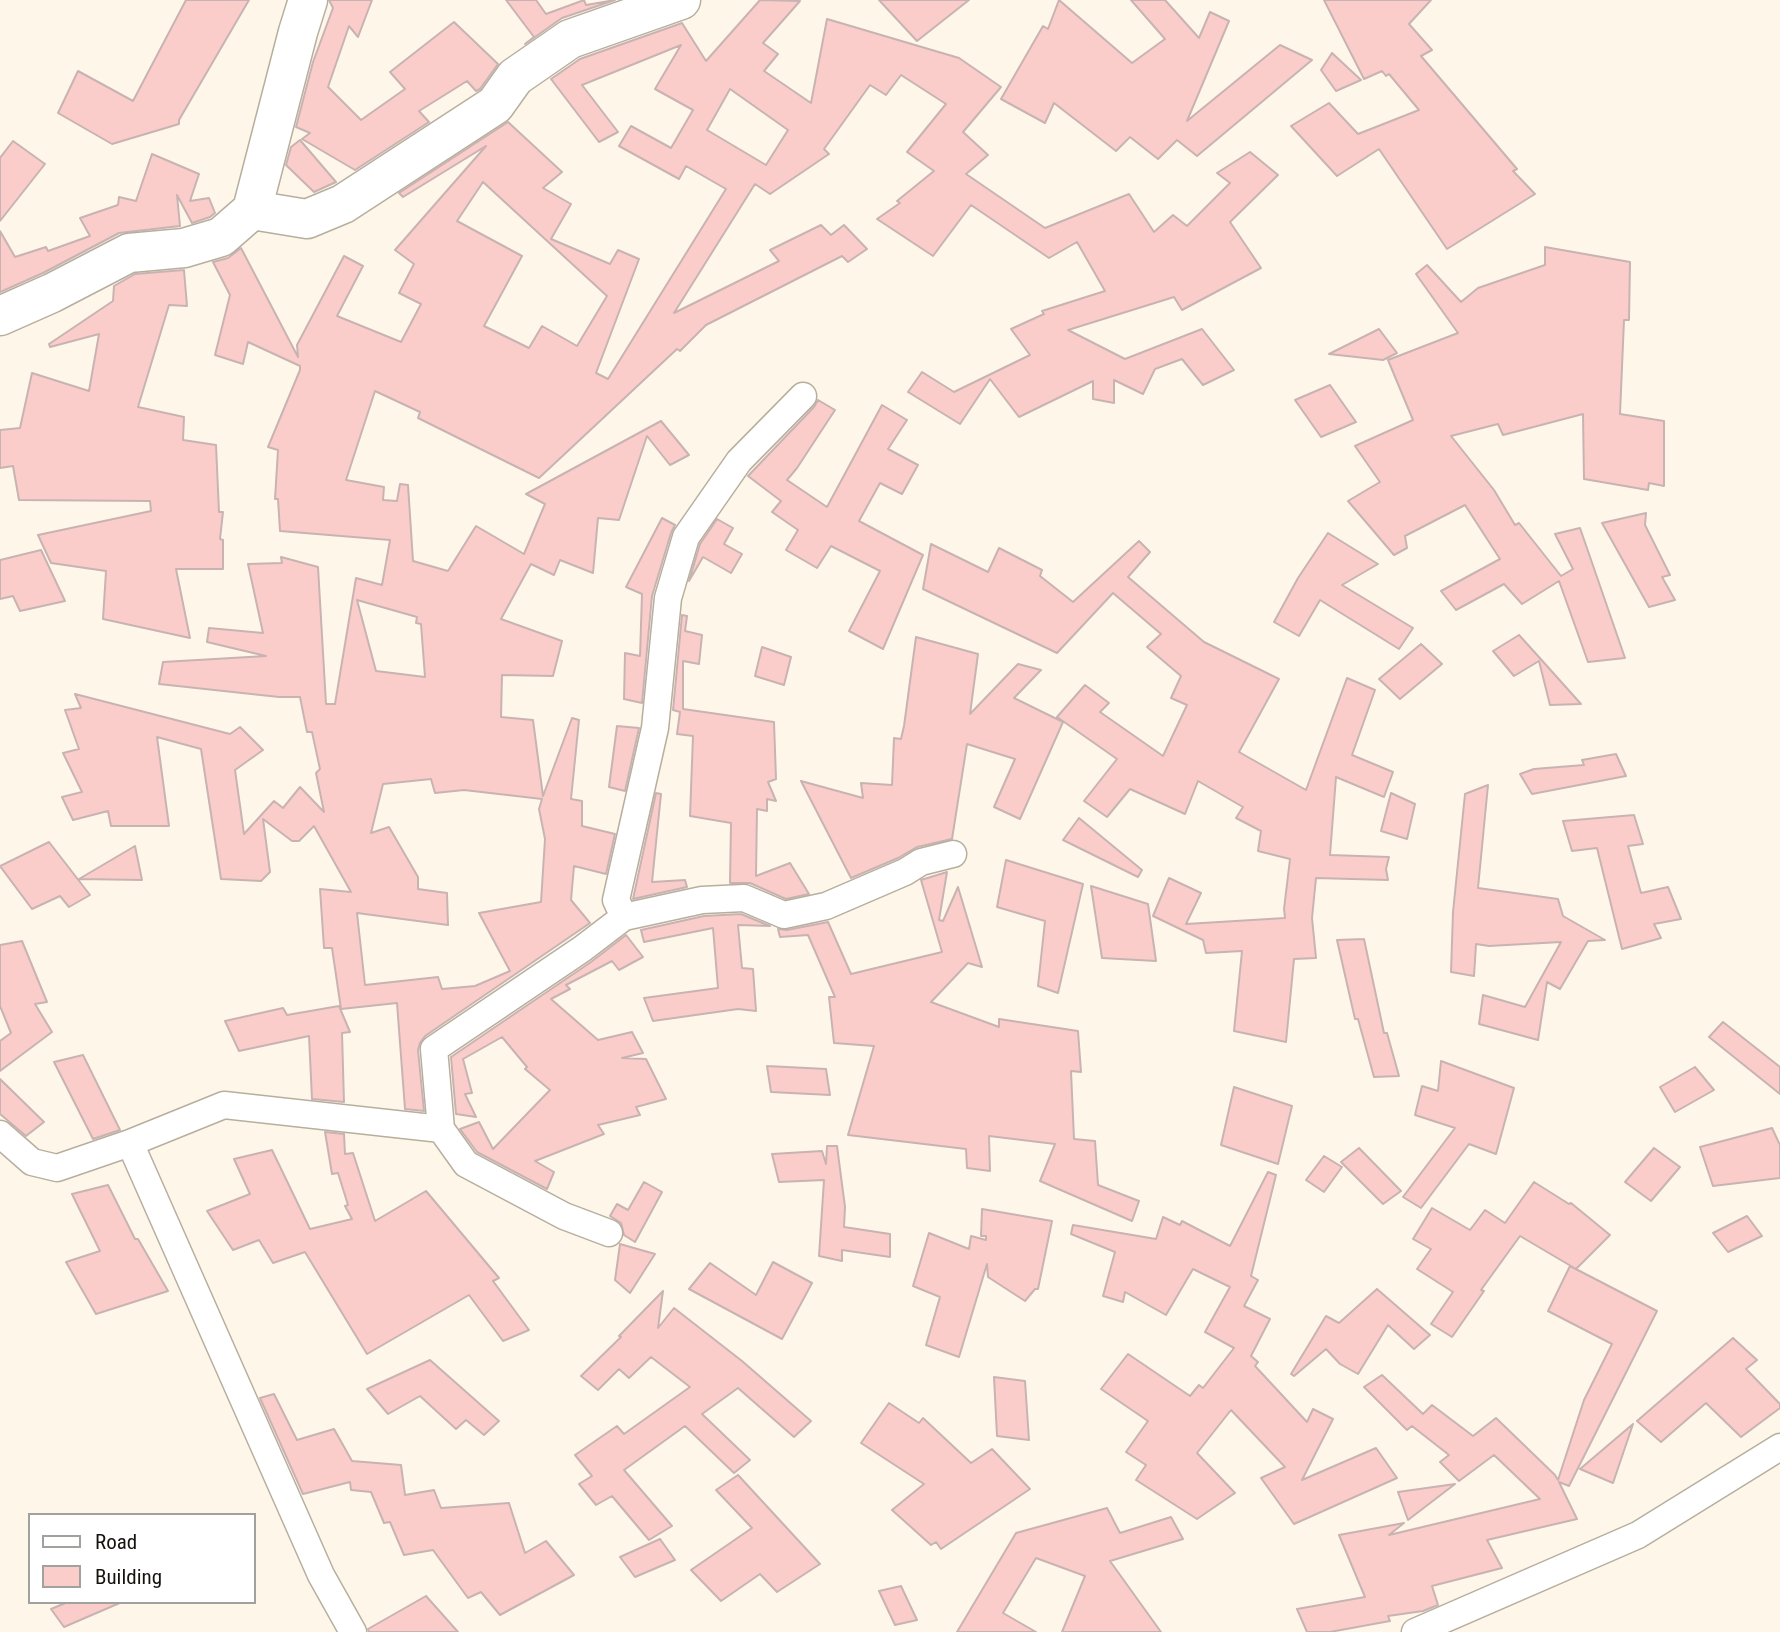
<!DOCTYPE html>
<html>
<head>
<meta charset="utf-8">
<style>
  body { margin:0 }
  #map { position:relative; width:1780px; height:1632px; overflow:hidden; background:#fef7e9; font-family:"Roboto Condensed",sans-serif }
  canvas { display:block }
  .legend { position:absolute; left:28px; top:1513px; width:228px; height:91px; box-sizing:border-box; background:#fff; border:2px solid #a1a19e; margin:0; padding:9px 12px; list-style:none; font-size:21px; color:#15130d }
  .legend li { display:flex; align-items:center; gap:14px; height:35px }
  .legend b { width:35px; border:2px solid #a1a19e }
</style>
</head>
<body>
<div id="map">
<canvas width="1780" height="1632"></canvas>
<ul class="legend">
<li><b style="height:9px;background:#fff"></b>Road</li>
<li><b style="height:19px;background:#facdcb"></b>Building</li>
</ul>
</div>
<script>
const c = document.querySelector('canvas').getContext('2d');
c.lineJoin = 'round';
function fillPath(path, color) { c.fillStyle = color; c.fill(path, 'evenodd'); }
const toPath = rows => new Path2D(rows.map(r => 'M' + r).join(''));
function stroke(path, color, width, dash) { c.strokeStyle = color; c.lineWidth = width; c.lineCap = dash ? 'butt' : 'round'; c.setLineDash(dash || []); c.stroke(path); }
const building = toPath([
  [186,0,249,0,179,120,179,124,112,144,58,113,78,71,133,101,186,0],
  [329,0,372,0,358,37,349,26,328,87,361,120,405,89,390,72,454,22,498,64,480,89,476,91,467,81,419,111,429,122,355,170,302,139,310,133,296,127,313,62,333,8,329,0],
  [506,0,536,0,546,14,584,0,586,5,615,0,562,18,525,44,534,37,506,0],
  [760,0,800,1,763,43,778,54,764,71,811,103,827,19,959,58,1001,87,963,132,988,155,966,174,1045,228,1129,194,1154,232,1173,215,1187,226,1230,183,1217,173,1250,152,1278,175,1230,222,1261,268,1182,310,1174,297,1068,330,1125,359,1202,329,1234,370,1203,385,1182,359,1155,369,1143,394,1114,380,1114,403,1093,399,1093,381,1019,417,990,379,960,424,908,392,922,372,954,392,1030,355,1011,329,1044,314,1042,311,1105,291,1077,242,1049,258,971,205,933,256,877,219,900,203,897,201,934,171,907,152,946,104,901,75,886,95,870,85,824,149,829,154,770,194,755,184,674,313,779,261,770,250,821,225,831,235,844,225,867,249,848,262,842,256,706,325,680,351,677,349,539,478,418,418,420,412,375,391,346,480,384,487,383,500,397,501,400,484,408,485,413,561,448,571,476,526,524,554,545,504,526,494,661,421,689,455,670,465,647,436,619,520,598,518,593,573,560,560,554,575,531,564,501,619,562,641,553,676,502,675,501,717,533,720,543,796,572,718,579,720,571,799,582,801,582,826,615,834,606,874,574,866,571,900,590,923,425,1036,420,1043,418,1050,424,1111,405,1109,397,1003,341,1009,332,948,324,948,320,889,351,892,314,826,299,841,292,841,263,819,270,872,261,881,221,879,201,749,157,737,169,826,111,826,108,811,73,820,62,797,82,792,63,753,79,749,65,710,81,708,75,694,230,734,240,727,263,750,235,770,244,834,274,801,283,808,300,787,324,812,316,773,320,769,312,732,307,732,300,697,279,697,159,684,163,662,266,656,207,642,209,628,263,633,248,564,282,563,281,557,318,567,326,704,335,704,356,578,382,585,390,540,280,531,278,499,275,499,278,450,268,447,300,370,300,366,248,342,243,364,215,355,230,295,213,262,228,258,241,248,298,357,297,345,344,256,363,266,337,316,401,342,421,304,399,293,414,264,395,250,486,146,403,197,399,193,508,122,562,172,543,188,571,204,551,239,610,264,618,250,639,259,596,373,608,379,726,189,686,166,679,179,619,146,631,126,671,148,693,110,655,89,681,45,582,85,618,132,599,142,551,79,580,59,682,23,706,61,760,0],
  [730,89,788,130,766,165,707,130,730,89],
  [483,182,607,296,577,346,542,326,529,348,484,326,522,256,457,221,483,182],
  [357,600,417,617,416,623,421,624,425,677,376,671,357,600],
  [431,779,435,793,464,790,542,799,539,809,545,839,541,902,479,913,510,971,475,986,442,989,438,977,365,985,357,913,448,925,447,893,418,889,418,877,389,827,371,833,383,784,431,779],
  [879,0,969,0,917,41,879,0],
  [1059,0,1132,63,1165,39,1131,0,1165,0,1199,38,1210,12,1229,21,1187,121,1280,45,1312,60,1197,156,1177,140,1158,159,1130,137,1116,151,1054,103,1045,123,1001,99,1043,26,1048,29,1059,0],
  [1324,0,1431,0,1409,24,1432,50,1421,56,1517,169,1513,171,1535,194,1447,249,1379,149,1337,176,1291,126,1329,103,1358,134,1419,110,1389,74,1386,76,1382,71,1364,79,1324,0],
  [1332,53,1361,80,1336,91,1321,70,1332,53],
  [300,140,336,182,314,192,286,165,291,147,300,140],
  [13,141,45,164,0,221,0,158,13,141],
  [152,154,199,174,190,201,209,198,215,213,210,217,192,223,177,195,180,226,119,233,43,273,0,292,0,231,15,257,46,247,48,251,90,236,80,218,118,205,119,197,136,201,152,154],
  [1545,247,1630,262,1629,320,1624,320,1620,414,1664,421,1664,486,1649,483,1648,490,1584,479,1583,414,1503,435,1498,424,1451,436,1494,490,1515,525,1519,523,1561,576,1573,569,1555,534,1580,528,1625,658,1588,662,1559,581,1522,604,1504,584,1456,610,1441,591,1500,559,1465,505,1405,536,1407,548,1394,555,1348,501,1380,482,1355,446,1413,420,1388,360,1458,333,1416,274,1427,265,1461,302,1478,288,1545,265,1545,247],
  [184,270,187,306,169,305,138,407,184,417,183,440,216,445,219,512,223,512,220,539,223,540,223,569,176,569,190,638,103,619,106,571,51,563,38,535,151,511,150,501,19,500,13,466,0,468,0,430,20,428,32,373,89,391,99,334,50,347,49,344,113,301,114,286,135,274,184,270],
  [1379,329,1397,353,1383,360,1329,354,1379,329],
  [1330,385,1356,422,1321,437,1295,400,1330,385],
  [818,400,835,410,797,468,787,480,827,507,882,405,907,420,888,449,918,465,902,494,880,483,859,521,923,555,883,649,849,631,880,571,831,546,817,568,786,550,798,530,772,512,781,501,748,476,814,407,818,400],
  [1646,513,1645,525,1670,575,1662,577,1675,600,1649,607,1602,523,1646,513],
  [662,518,675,525,671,533,652,596,642,703,624,699,625,653,640,656,642,594,626,587,662,518],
  [717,519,733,528,724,544,742,554,731,573,703,557,689,581,700,544,717,519],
  [1328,533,1378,564,1342,585,1413,628,1399,649,1320,600,1299,636,1274,622,1298,578,1328,533],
  [1139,541,1150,552,1128,577,1204,642,1279,679,1239,752,1306,790,1347,678,1375,690,1352,755,1393,772,1384,797,1336,777,1330,855,1389,857,1386,869,1388,880,1316,878,1312,918,1316,958,1294,959,1286,1042,1234,1031,1242,951,1206,953,1203,940,1153,916,1169,878,1201,893,1186,924,1285,918,1284,909,1290,859,1258,851,1261,831,1236,818,1243,807,1198,781,1185,814,1130,789,1107,817,1084,801,1117,759,1057,717,1085,685,1109,703,1100,712,1163,756,1187,705,1171,698,1181,676,1147,647,1161,634,1113,593,1057,653,923,589,931,544,988,572,999,548,1042,570,1040,576,1073,602,1139,541],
  [41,550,65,601,20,611,13,596,0,599,0,560,41,550],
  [682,615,687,616,685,631,702,635,699,664,683,661,683,709,774,722,776,779,768,782,776,801,767,799,767,811,757,809,756,876,790,863,809,894,786,899,750,883,730,883,731,823,690,816,693,736,677,734,680,712,673,710,682,615],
  [1519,635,1538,656,1581,704,1550,705,1539,661,1514,676,1493,651,1519,635],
  [916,637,978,654,970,714,1018,664,1041,670,1014,698,1063,722,1020,819,994,807,1015,759,967,744,952,839,917,847,898,858,851,878,801,781,863,798,861,783,892,785,894,738,901,739,904,726,916,637],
  [1421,644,1442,664,1400,699,1379,679,1421,644],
  [762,647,791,657,784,685,755,676,762,647],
  [617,726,639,728,625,791,609,787,617,726],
  [1616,754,1626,776,1532,794,1520,774,1534,769,1584,765,1582,760,1616,754],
  [1488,785,1478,888,1558,899,1563,916,1605,940,1588,941,1560,989,1547,982,1538,1040,1479,1024,1483,995,1525,1007,1561,942,1489,946,1476,944,1474,976,1451,972,1453,912,1465,794,1488,785],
  [656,793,661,794,652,882,685,880,687,887,633,899,656,793],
  [1391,793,1415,804,1407,839,1381,831,1391,793],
  [1634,815,1643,844,1628,846,1641,893,1668,887,1681,919,1654,924,1661,938,1622,949,1597,848,1572,851,1563,821,1634,815],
  [1079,818,1142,870,1138,877,1063,840,1079,818],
  [49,842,90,895,69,907,60,896,32,909,0,866,49,842],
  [135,846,142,880,79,879,135,846],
  [1006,860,1083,884,1058,993,1038,986,1045,921,997,907,1006,860],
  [947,872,939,920,943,921,958,887,982,967,968,963,931,1002,999,1027,999,1019,1078,1031,1081,1072,1071,1071,1074,1139,1095,1141,1098,1185,1139,1201,1132,1221,1040,1181,1055,1144,989,1136,990,1171,967,1168,966,1149,848,1135,874,1046,834,1043,829,997,835,997,808,935,780,937,778,929,787,930,828,922,851,974,942,952,921,880,947,872],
  [1091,886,1148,904,1156,961,1102,958,1091,886],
  [741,914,770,926,738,925,742,968,753,969,756,1011,738,1009,653,1021,644,998,718,988,713,928,644,942,641,930,704,916,741,914],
  [626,935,643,957,619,970,612,961,566,985,570,989,551,999,598,1040,632,1032,643,1053,622,1058,646,1059,666,1099,636,1107,640,1115,598,1125,604,1134,535,1161,554,1172,547,1189,477,1152,460,1129,479,1122,493,1149,550,1090,525,1069,527,1067,502,1037,463,1059,472,1093,465,1094,476,1117,456,1114,451,1057,591,962,626,935],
  [1364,939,1384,1033,1387,1033,1399,1076,1374,1077,1358,1019,1355,1019,1337,940,1364,939],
  [22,941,47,1002,35,1004,52,1032,0,1071,0,1041,11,1033,0,1006,0,945,22,941],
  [339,1006,350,1032,342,1033,344,1102,312,1099,309,1036,239,1051,225,1021,283,1008,287,1015,339,1006],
  [1723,1022,1780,1067,1780,1094,1709,1037,1723,1022],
  [83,1055,120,1130,93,1139,54,1062,83,1055],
  [1441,1061,1514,1088,1496,1154,1469,1144,1421,1208,1403,1197,1455,1128,1415,1115,1422,1086,1438,1091,1441,1061],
  [767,1066,826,1069,830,1095,771,1092,767,1066],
  [1695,1067,1714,1090,1675,1112,1660,1087,1695,1067],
  [0,1079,44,1122,26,1136,0,1114,0,1079],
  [1234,1087,1292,1106,1278,1164,1221,1145,1234,1087],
  [1772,1128,1780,1145,1780,1178,1713,1186,1700,1147,1772,1128],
  [325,1132,344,1134,345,1154,353,1153,375,1221,426,1191,499,1278,493,1281,529,1330,503,1341,469,1295,367,1354,305,1252,273,1263,259,1240,233,1250,207,1211,250,1194,234,1159,272,1150,310,1229,352,1219,345,1206,348,1205,338,1173,332,1174,325,1132],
  [827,1146,837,1146,845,1207,844,1227,890,1234,890,1257,842,1250,842,1261,819,1256,824,1180,779,1182,772,1154,822,1151,826,1164,827,1146],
  [1359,1148,1401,1191,1383,1204,1341,1162,1359,1148],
  [1654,1148,1680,1167,1651,1201,1625,1182,1654,1148],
  [1324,1156,1342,1167,1324,1192,1306,1180,1324,1156],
  [1268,1172,1276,1175,1251,1276,1258,1280,1244,1306,1270,1319,1251,1356,1258,1362,1255,1366,1307,1422,1313,1409,1333,1419,1302,1480,1376,1448,1397,1478,1294,1524,1261,1478,1285,1467,1231,1410,1197,1453,1235,1493,1197,1519,1136,1480,1146,1465,1126,1452,1148,1421,1101,1389,1128,1354,1190,1396,1199,1385,1203,1388,1234,1348,1205,1332,1230,1287,1193,1269,1166,1315,1125,1292,1123,1302,1103,1296,1115,1252,1071,1234,1073,1225,1156,1239,1163,1217,1180,1225,1182,1221,1230,1246,1268,1172],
  [644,1182,662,1192,635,1242,624,1235,621,1223,610,1216,617,1204,628,1210,644,1182],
  [1534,1182,1569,1204,1571,1203,1610,1235,1576,1269,1520,1236,1481,1290,1484,1291,1452,1337,1431,1324,1453,1292,1417,1269,1431,1249,1413,1239,1432,1208,1470,1230,1485,1210,1505,1223,1534,1182],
  [108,1185,135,1239,138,1239,168,1291,96,1314,66,1262,100,1251,72,1194,108,1185],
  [982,1209,1052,1221,1038,1289,1035,1289,1025,1301,988,1277,987,1264,959,1357,926,1345,940,1297,913,1286,929,1233,969,1249,971,1236,986,1240,986,1236,981,1236,982,1209],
  [1747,1216,1762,1236,1728,1252,1713,1233,1747,1216],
  [620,1244,655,1254,630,1293,615,1280,620,1244],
  [773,1262,812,1283,782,1339,689,1289,710,1263,756,1295,773,1262],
  [1570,1266,1657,1311,1569,1486,1559,1482,1577,1519,1487,1540,1502,1568,1432,1586,1438,1605,1423,1611,1388,1616,1390,1621,1330,1632,1307,1632,1297,1609,1365,1597,1339,1535,1404,1523,1389,1535,1540,1499,1494,1455,1459,1481,1440,1462,1449,1455,1412,1426,1407,1430,1364,1387,1382,1375,1423,1414,1432,1405,1473,1436,1496,1418,1555,1475,1558,1480,1584,1400,1612,1344,1548,1311,1570,1266],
  [1377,1289,1430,1335,1414,1349,1388,1325,1358,1374,1340,1364,1326,1349,1294,1376,1291,1374,1326,1316,1339,1323,1377,1289],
  [663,1291,658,1328,674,1308,742,1361,811,1421,794,1437,738,1388,702,1414,750,1460,734,1473,685,1426,624,1470,672,1526,649,1540,612,1496,596,1505,579,1484,592,1476,575,1455,617,1426,624,1434,690,1387,651,1357,629,1378,619,1369,598,1390,581,1376,621,1337,619,1336,663,1291],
  [1733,1338,1757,1360,1746,1369,1780,1404,1780,1408,1741,1437,1706,1403,1661,1442,1637,1421,1733,1338],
  [430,1360,499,1421,484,1435,466,1420,456,1429,420,1396,388,1414,367,1389,430,1360],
  [994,1377,1025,1381,1029,1440,997,1436,994,1377],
  [274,1394,297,1440,334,1429,352,1461,401,1465,405,1495,434,1490,441,1508,509,1503,525,1553,546,1541,574,1575,500,1615,481,1592,468,1598,433,1550,404,1555,390,1522,384,1523,371,1492,351,1490,350,1482,303,1494,260,1398,274,1394],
  [889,1403,919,1423,923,1418,971,1463,992,1449,1030,1489,941,1549,936,1542,931,1545,892,1510,924,1484,861,1443,889,1403],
  [1633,1424,1613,1483,1580,1469,1633,1424],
  [738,1475,820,1564,777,1592,760,1574,721,1601,691,1570,752,1528,716,1490,738,1475],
  [1455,1484,1408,1520,1398,1492,1455,1484],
  [1107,1508,1120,1533,1171,1517,1183,1539,1110,1561,1161,1632,1062,1632,1085,1576,1036,1558,1003,1613,1036,1632,957,1632,1016,1533,1107,1508],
  [660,1539,675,1560,635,1577,620,1557,660,1539],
  [901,1586,917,1620,895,1625,879,1591,901,1586],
  [426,1596,458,1632,369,1632,368,1629,426,1596],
  [68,1602,122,1602,64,1627,51,1609,68,1602]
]);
fillPath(building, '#facdcb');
stroke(building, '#c9b3b2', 2);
const street = toPath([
  [624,917,616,900,655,728,668,598,686,537,739,461,803,396],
  [0,1134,32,1162,57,1168,130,1143,224,1105,441,1129],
  [130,1143,321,1575,353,1632],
  [609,1233,564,1216,466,1164,441,1129,434,1049,582,949,624,917,702,900,744,898,784,915,826,906,905,872,921,862,953,854],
  [1415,1632,1638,1535,1780,1447]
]);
const secondary = toPath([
  [252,210,307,219,343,204,495,105,515,77,570,39,681,0],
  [0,316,52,293,129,253,184,248,221,237,252,210,298,32,308,0]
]);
stroke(street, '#b7af9e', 29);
stroke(secondary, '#b7af9e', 41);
stroke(street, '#fff', 26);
stroke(secondary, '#fff', 38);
</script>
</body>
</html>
